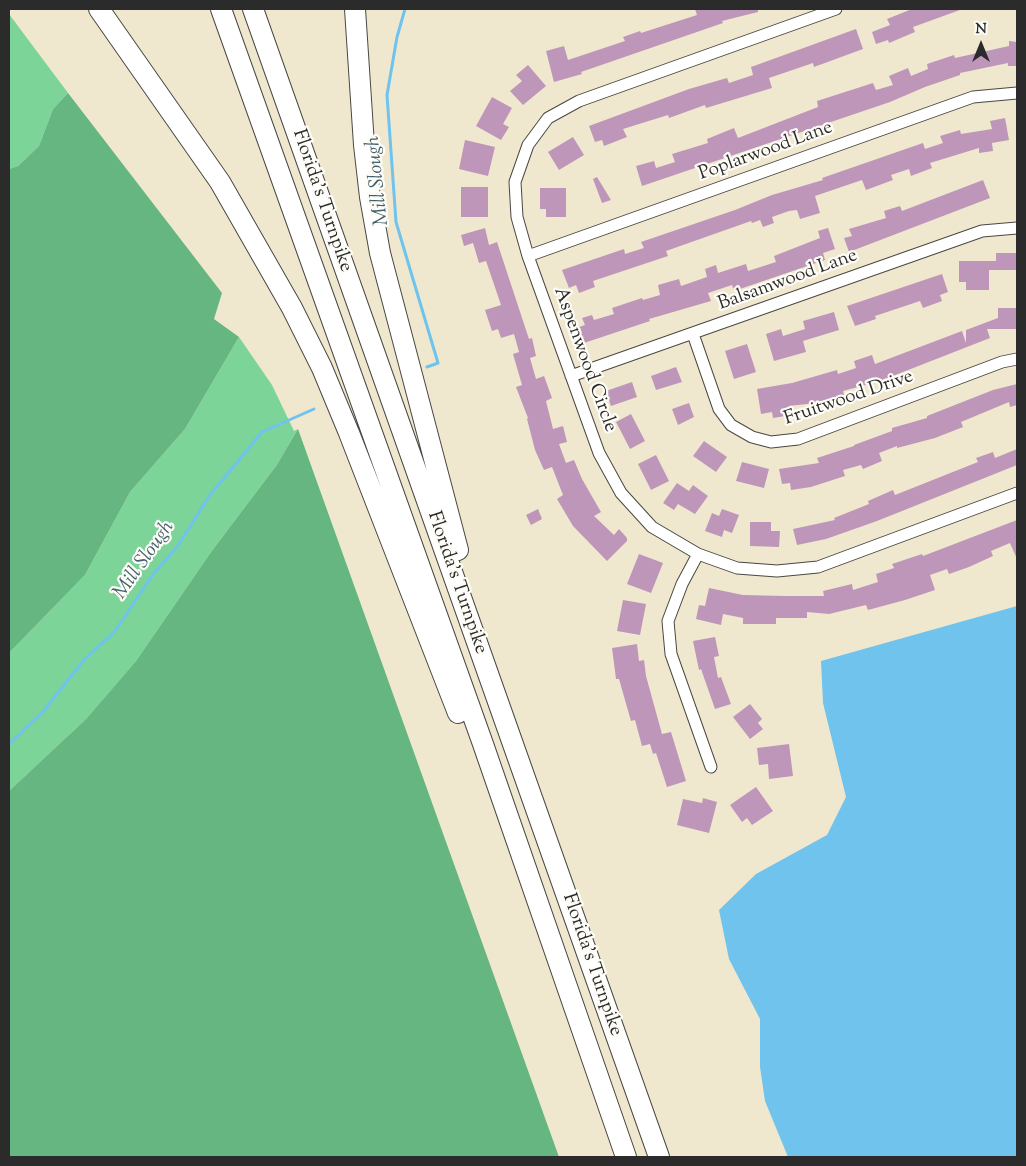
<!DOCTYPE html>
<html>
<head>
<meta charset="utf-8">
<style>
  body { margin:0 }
  #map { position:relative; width:1026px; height:1166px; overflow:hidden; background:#f0e8ce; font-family:"Sorts Mill Goudy",serif }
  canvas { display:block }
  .frame { position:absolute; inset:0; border:10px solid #2b2b2b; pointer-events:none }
  .north { position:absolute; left:956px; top:20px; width:50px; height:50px; -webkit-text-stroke:4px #fdfcf7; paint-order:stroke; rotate:0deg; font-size:14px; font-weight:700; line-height:20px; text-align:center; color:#2b2b2b }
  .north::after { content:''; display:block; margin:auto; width:18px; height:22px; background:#2b2b2b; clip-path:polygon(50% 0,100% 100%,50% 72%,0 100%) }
</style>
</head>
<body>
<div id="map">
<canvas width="1026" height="1166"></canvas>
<div class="frame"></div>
<div class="north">N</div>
</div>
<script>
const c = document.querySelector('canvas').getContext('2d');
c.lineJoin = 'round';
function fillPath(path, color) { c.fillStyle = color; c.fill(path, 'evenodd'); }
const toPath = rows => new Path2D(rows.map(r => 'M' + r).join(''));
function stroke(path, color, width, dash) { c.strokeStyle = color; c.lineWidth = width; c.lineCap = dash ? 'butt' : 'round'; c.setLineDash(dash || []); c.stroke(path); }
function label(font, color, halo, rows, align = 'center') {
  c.font = font + ' "Sorts Mill Goudy",serif'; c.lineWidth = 4.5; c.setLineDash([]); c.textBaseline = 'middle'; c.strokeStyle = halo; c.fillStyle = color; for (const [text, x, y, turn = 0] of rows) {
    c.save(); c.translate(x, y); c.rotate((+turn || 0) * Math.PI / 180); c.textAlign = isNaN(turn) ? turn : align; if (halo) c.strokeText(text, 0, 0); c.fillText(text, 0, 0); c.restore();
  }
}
fillPath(toPath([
  [9,14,68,93,53,109,39,146,18,166,9,169],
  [239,337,272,385,294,431,298,429,276,466,211,552,136,661,86,719,9,791,9,653,85,575,130,492,185,429]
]), '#7cd499');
fillPath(toPath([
  [68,93,222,293,214,319,239,337,185,429,130,492,85,575,9,653,9,169,18,166,39,146,53,109],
  [298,429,559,1157,9,1157,9,791,86,719,136,661,211,552,276,466]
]), '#65b681');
fillPath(toPath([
  [1017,606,1017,1157,788,1157,765,1101,760,1067,760,1019,729,959,719,910,756,874,827,835,846,797,823,703,821,661]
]), '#6fc3ec');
stroke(toPath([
  [405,9,397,37,387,95,396,222,438,363,427,367],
  [9,744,42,713,83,661,115,631,154,573,177,547,210,495,262,432,314,409]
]), '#6fc3ec', 3);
fillPath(toPath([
  [695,9,758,9,758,12,722,21,723,23,581,72,582,74,554,82,546,51,564,46,568,60,625,41,623,37,640,31,641,33,697,15],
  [912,9,960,10,913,27,915,32,889,43,888,40,876,44,872,32,890,25,887,19],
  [856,29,863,49,814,67,813,63,769,78,772,88,706,108,705,105,669,118,668,115,623,129,627,137,604,146,602,140,595,142,589,126,689,89,727,78,729,83,753,75,751,67],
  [1009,41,1017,42,1017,66,1008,66,1008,63,960,73,960,75,925,87,890,102,642,186,636,166,654,161,656,168,675,162,672,154,708,143,707,139,734,128,738,138,818,107,817,101,873,83,876,90,893,85,889,76,908,68,911,76,928,69,927,64,954,55,955,58,1009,46],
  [528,65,546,86,523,105,510,91,522,81,516,75],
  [492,97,512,108,503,124,509,127,501,140,476,126],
  [1005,118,1009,140,992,143,993,151,979,153,979,148,930,163,932,168,911,176,909,169,891,175,893,180,866,190,862,180,815,196,820,213,800,219,797,210,789,211,772,217,774,223,763,227,760,220,752,223,751,221,666,251,668,256,593,281,595,287,579,293,576,285,569,288,562,270,624,249,625,254,644,248,641,242,735,210,772,195,823,180,822,178,923,143,925,149,943,143,940,136,960,130,961,134,992,129,990,121],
  [573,137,584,155,559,170,548,152],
  [465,140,495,147,488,176,459,169],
  [597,177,611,200,602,203,593,179],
  [983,180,990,198,849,252,844,238,852,236,849,229,886,218,884,211,900,206,902,211],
  [461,187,488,187,488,217,461,217],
  [540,188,566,188,566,217,546,217,546,209,540,209],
  [485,228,489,245,497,242,529,339,532,338,536,356,530,358,536,379,544,376,552,398,546,401,553,429,563,426,567,442,559,444,566,463,574,460,582,479,601,512,594,516,614,535,619,529,627,538,627,541,607,561,573,526,557,499,563,495,552,467,544,470,535,450,527,419,528,418,516,387,522,385,513,354,519,352,514,334,501,338,498,329,492,331,485,310,501,305,486,261,479,263,473,243,464,246,461,235],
  [828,228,835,249,823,253,825,260,734,291,732,285,708,293,711,301,649,319,650,321,581,344,576,328,585,325,582,318,592,315,594,320,614,314,612,308,642,298,643,300,660,295,658,285,679,279,681,286,707,277,705,269,716,265,718,273,746,264,748,271,776,262,774,256,820,238,818,231],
  [996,253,1017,253,1017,270,989,270,989,290,966,290,966,282,959,282,959,261,996,261],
  [942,274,948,292,940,295,942,301,923,308,920,301,875,316,876,319,855,326,847,306],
  [998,308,1017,308,1017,329,987,329,990,338,880,381,843,391,844,395,816,403,789,406,791,415,773,418,772,412,761,414,757,389,792,383,837,370,838,374,856,368,854,361,872,355,875,364,962,331,966,343,966,330,998,318],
  [834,312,839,330,803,341,806,352,774,361,766,334,781,329,783,336,805,329,803,321],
  [747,344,756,372,734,379,725,351],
  [676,367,682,382,656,390,651,376],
  [632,382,637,397,611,406,606,391],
  [1017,384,1017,405,1010,407,1009,402,961,422,963,427,935,438,897,448,897,446,879,453,882,461,863,469,861,465,843,470,845,476,811,487,791,490,790,483,782,484,779,469,819,463,817,458,854,446,854,445,892,431,892,428,927,418,927,416,993,390],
  [689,403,694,417,678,425,672,409],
  [631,414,645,441,630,449,616,422],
  [704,441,727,457,716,472,693,456],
  [1017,449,1017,465,877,521,826,539,797,545,793,529,835,520,834,518,869,504,868,501,893,490,895,495,978,462,976,458,993,452,995,458],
  [656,455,669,481,651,490,638,464],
  [742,462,769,469,764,488,736,481],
  [677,483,689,491,693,485,708,496,695,514,678,504,674,510,663,503],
  [538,509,542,519,531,525,526,515],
  [722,509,739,515,732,533,724,530,722,537,705,531,712,513,719,516],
  [1017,520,1017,559,1010,543,991,551,993,556,969,567,949,574,947,569,930,575,935,590,905,600,868,610,866,605,829,614,807,612,807,618,776,618,776,624,743,624,743,618,723,614,721,625,696,619,699,605,705,606,709,588,743,595,785,596,824,596,823,591,852,584,853,590,878,582,876,574,894,568,892,564,922,554,923,556],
  [750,522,771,522,771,531,780,531,779,547,750,546],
  [639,554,663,563,651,593,627,584],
  [623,600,646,604,640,635,617,631],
  [715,637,719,656,714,657,718,678,721,677,731,704,715,709,701,669,699,670,693,641],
  [637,644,639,661,644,660,646,676,662,734,671,732,686,781,667,787,656,753,653,754,650,744,642,746,635,720,631,721,619,679,616,679,612,648],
  [750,704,762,719,758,723,763,729,750,739,733,717],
  [789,744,793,776,769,779,768,764,759,765,757,748],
  [756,787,773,811,752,825,747,818,742,822,730,805],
  [703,798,717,802,709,833,677,825,683,799,702,803]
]), '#be96b9');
const minor = toPath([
  [836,9,579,101,548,118,528,145,515,182,517,217,528,256,599,453,621,493,652,527,698,554,737,568,777,571,818,567,1017,493],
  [528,256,973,97,1017,93],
  [693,334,719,409,731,425,752,437,771,442,798,439,1002,362,1017,359],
  [571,376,982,231,1017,228],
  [698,554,682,584,668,621,671,654,711,767]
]);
const motorway = toPath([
  [99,9,220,182,292,308,322,368,349,433,458,713],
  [221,9,483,744,626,1157],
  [253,9,659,1157],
  [355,9,364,145,370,197,380,253,458,550]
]);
stroke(minor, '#494743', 13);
stroke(motorway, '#494743', 22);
stroke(minor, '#fff', 11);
stroke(motorway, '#fff', 20);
label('19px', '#2b2b2b', '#fdfcf7', [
  ["Poplarwood Lane",766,152,-20],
  ["Florida's Turnpike",321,201,71],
  ["Balsamwood Lane",788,281,-20],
  ["Aspenwood Circle",584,360,70],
  ["Fruitwood Drive",849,399,-19],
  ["Florida's Turnpike",456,583,71],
  ["Florida's Turnpike",591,965,71]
]);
label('italic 20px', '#43606f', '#fdfcf7', [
  ["Mill Slough",379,181,-96],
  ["Mill Slough",145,561,-55]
]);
</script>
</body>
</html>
